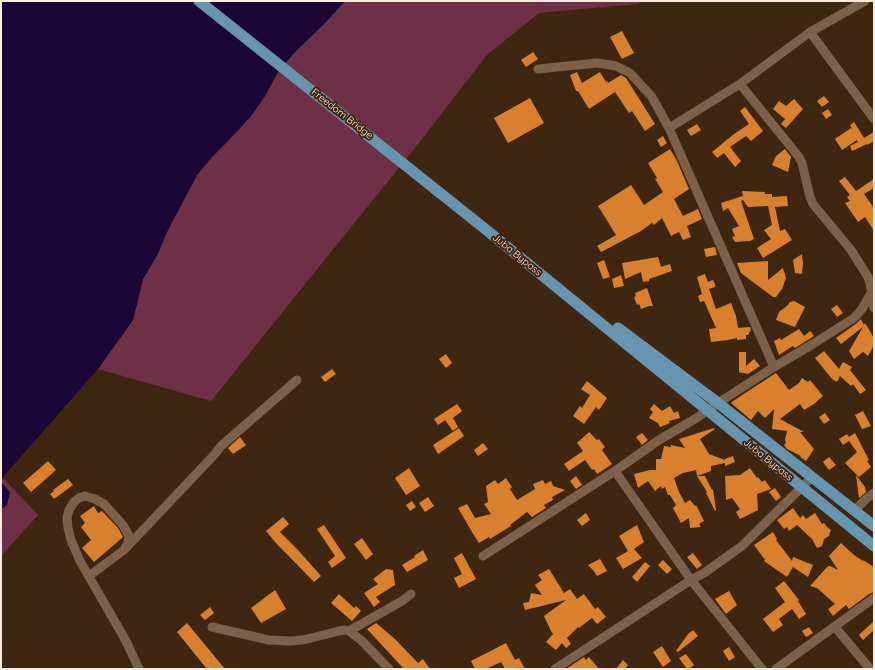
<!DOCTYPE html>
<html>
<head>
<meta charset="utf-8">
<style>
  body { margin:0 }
  #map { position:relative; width:875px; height:670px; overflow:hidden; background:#3f2611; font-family:Quicksand,sans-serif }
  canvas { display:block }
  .frame { position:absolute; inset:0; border:2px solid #ffede1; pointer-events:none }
</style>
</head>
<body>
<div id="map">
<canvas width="875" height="670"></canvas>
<div class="frame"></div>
</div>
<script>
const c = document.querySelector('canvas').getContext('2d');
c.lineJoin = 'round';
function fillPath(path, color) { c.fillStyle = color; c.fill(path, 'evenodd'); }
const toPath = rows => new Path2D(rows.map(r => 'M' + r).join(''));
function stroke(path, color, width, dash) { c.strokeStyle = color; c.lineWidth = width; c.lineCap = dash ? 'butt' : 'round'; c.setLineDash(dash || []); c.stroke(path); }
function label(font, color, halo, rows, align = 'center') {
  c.font = font + ' Quicksand,sans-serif'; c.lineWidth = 4; c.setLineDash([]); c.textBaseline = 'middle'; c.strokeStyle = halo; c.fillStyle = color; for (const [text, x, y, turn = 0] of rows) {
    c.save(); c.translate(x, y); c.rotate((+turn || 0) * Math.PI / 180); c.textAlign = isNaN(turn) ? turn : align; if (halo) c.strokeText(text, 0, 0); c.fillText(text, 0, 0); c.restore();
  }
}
fillPath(toPath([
  [345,1,642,1,637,4,539,13,487,55,418,144,211,401,98,369,133,320,143,279,157,256,168,230,197,175,212,157,228,141,251,116,265,96,279,71,295,52,326,22],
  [3,478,38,515,1,556,1,509,7,505,1,482]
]), '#6e3047');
fillPath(toPath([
  [1,1,345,1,326,22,295,52,279,70,265,96,251,116,228,141,212,157,197,175,168,230,157,255,143,279,133,320,98,369,3,477,1,482,10,492,7,505,1,509]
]), '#1b0635');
fillPath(toPath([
  [622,31,634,53,622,59,610,37],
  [533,52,538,59,526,67,521,60],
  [577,72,582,83,600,72,606,82,607,81,608,83,621,75,626,78,655,124,645,131,632,111,629,113,615,92,589,109,578,91,576,91,570,75],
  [824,96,829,102,822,107,817,101],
  [530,98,544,123,508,143,494,118],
  [794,99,803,109,786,128,781,124,785,119,773,109,779,101,786,106],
  [745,107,763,131,751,141,746,136,730,147,741,161,735,167,724,153,717,158,712,152,734,134,749,124,740,111],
  [828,109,832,115,826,119,822,113],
  [854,122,864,138,874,132,874,141,867,145,867,144,852,151,850,146,858,142,857,140,842,150,835,139,851,128,853,130,850,125],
  [697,124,701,130,691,136,687,130],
  [663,136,667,143,661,147,657,140],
  [670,149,677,161,689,189,674,199,683,216,698,209,702,219,687,226,691,237,683,240,679,232,671,236,662,218,654,225,652,223,641,231,601,252,597,246,616,235,598,206,631,185,644,205,663,192,655,179,657,178,648,163],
  [785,149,791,157,788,172,772,165,776,156],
  [845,177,856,191,874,179,874,188,864,194,874,208,874,231,865,217,858,222,845,203,850,201,847,197,850,195,839,181],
  [742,191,765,192,765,194,772,194,772,197,787,196,788,206,775,207,780,231,785,229,792,240,763,258,757,248,771,239,764,230,772,225,768,206,748,207,743,200,741,201,754,239,750,241,735,242,732,237,735,236,732,229,739,226,728,208,723,211,721,203,743,196],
  [715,247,717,255,706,257,704,249],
  [802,254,803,263,802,274,795,273,793,260],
  [658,257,661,267,670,264,672,271,649,279,649,281,643,282,641,272,625,279,622,263],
  [604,260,610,277,603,279,597,263],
  [768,261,768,280,783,268,786,278,782,289,776,297,773,297,741,273,737,263],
  [705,274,708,282,713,280,715,284,715,287,709,289,716,309,731,303,736,316,738,328,750,327,751,330,748,335,746,335,746,339,737,340,737,338,728,340,711,342,709,329,716,328,704,301,700,302,698,296,702,294,697,277],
  [621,275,624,286,614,288,612,279],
  [647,288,653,306,649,306,641,309,639,304,637,305,634,297,636,296,635,293],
  [794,301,805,307,795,327,776,320,779,312,788,305,790,302],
  [837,305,843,313,837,317,831,309],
  [861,319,864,325,865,323,874,338,874,345,868,356,863,352,854,359,849,351,863,327,841,344,836,338,857,323],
  [799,329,804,336,810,331,814,336,795,348,793,346,779,355,774,341,780,338,781,340],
  [824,351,839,369,843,362,852,367,850,370,866,390,860,394,853,384,851,386,840,376,837,382,832,379,815,358],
  [739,352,746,352,746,366,754,359,760,366,748,374,738,372,739,372],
  [446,354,452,363,446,368,439,359],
  [332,369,336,374,325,382,321,377],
  [776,373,789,390,799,383,802,378,808,382,810,380,823,396,814,404,804,410,800,404,780,419,804,432,800,432,814,449,806,461,800,457,801,456,787,449,784,445,786,443,785,440,787,431,772,429,774,409,765,418,758,411,751,420,731,403,733,401],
  [587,381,607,398,599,410,596,407,584,424,573,416,580,406,582,408,590,395,581,389],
  [457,404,462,411,453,418,458,427,453,431,445,420,438,425,434,419],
  [654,404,662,411,670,406,674,413,678,411,680,418,669,421,670,423,660,427,658,423,649,418,653,412,650,409],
  [863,411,871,426,862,429,855,415],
  [825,413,830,420,824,424,819,417],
  [459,428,464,436,438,454,433,445],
  [714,428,715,429,700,439,709,454,725,460,725,459,733,456,735,462,725,466,725,463,711,466,711,471,697,476,696,470,683,473,674,478,679,492,685,503,690,500,695,506,696,505,704,521,699,524,701,527,690,528,689,518,681,523,673,508,676,505,670,495,668,495,665,487,662,489,661,486,655,491,648,481,638,488,634,474,650,470,656,470,656,459,661,459,664,446,671,447,671,445,685,448,679,439],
  [589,432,597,440,599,439,605,447,602,450,612,464,597,474,594,469,592,470,585,460,569,471,564,464,583,451,577,443],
  [642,433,648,440,642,445,636,437],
  [855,433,869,460,867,461,871,467,859,477,845,463,857,452,849,441,843,445,839,439,847,434,849,437],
  [240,437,246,445,233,454,228,448],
  [483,443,488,449,478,456,474,450],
  [829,457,836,465,829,470,823,462],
  [48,461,56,470,31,492,23,483],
  [409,468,420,486,406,495,395,478],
  [750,468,757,478,758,477,762,482,765,480,771,489,757,494,758,510,740,519,736,512,740,509,732,498,726,500,725,476,740,475],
  [856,475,865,487,866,492,859,498],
  [576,476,582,485,576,489,570,481],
  [697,476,705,476,712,490,713,489,716,510,715,511,706,493,707,492],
  [506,478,512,487,510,489,517,500,535,489,533,484,543,480,545,484,551,481,553,486,565,490,552,497,553,500,544,505,546,508,532,517,527,512,510,525,511,526,490,539,489,537,479,543,472,532,458,508,467,504,475,518,491,514,484,504,488,502,486,486,495,480,498,484],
  [68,479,73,485,54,499,50,494,54,491,53,490],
  [775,488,781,497,776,501,769,492],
  [428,497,434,506,425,512,419,503],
  [412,501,416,507,410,511,406,505],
  [94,506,98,513,102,511,118,528,123,537,94,562,82,548,91,540,81,527,85,523,80,516],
  [793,508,800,518,803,515,806,519,815,513,822,524,824,523,827,527,831,530,829,536,824,539,822,546,817,548,812,539,797,525,789,531,787,527,784,529,777,520],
  [586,513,590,520,582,526,577,520],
  [283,517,289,524,280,532,298,550,321,576,314,582,275,542,266,531],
  [324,525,346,558,332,568,328,562,335,556,317,529],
  [637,525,644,542,634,549,642,558,623,569,616,558,628,551,619,536],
  [773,532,777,539,776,540,792,561,793,557,813,565,808,577,793,567,787,577,764,561,765,560,754,545],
  [362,538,373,554,366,560,354,544],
  [841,543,854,555,863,561,863,560,874,567,874,592,869,594,849,609,846,605,833,616,828,609,835,604,817,588,810,586,828,566,830,566,838,570,829,556],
  [423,550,428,560,407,572,402,565,415,557,414,556],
  [462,553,476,579,459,588,454,578,462,574,454,558],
  [693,553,702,565,697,569,687,557],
  [600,559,607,571,597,576,593,570,588,565],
  [663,560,672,569,667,574,658,565],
  [645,562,650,566,637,582,632,577],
  [386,569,393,570,395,585,376,597,380,602,374,607,364,593,378,584,373,579],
  [549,569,564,593,570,589,577,599,584,594,595,609,598,607,606,617,597,624,592,618,579,628,578,627,567,638,571,644,566,648,562,643,556,650,546,642,553,634,551,631,544,616,566,600,525,610,523,603,529,602,531,593,542,595,535,585,542,580,538,575],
  [784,581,799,600,798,601,806,614,799,619,792,609,779,619,783,625,773,632,763,619,785,602,775,588],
  [275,590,286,609,261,623,251,608],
  [729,591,737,605,726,614,715,599],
  [339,594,354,608,356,606,361,611,352,621,331,603],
  [210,607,214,613,205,620,200,615],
  [874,621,874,630,863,640,859,635],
  [187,623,225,669,207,669,177,632],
  [376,623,395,639,418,663,423,659,430,669,404,669,367,629],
  [809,627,813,633,806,637,802,631],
  [693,630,698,636,678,652,676,651,688,634],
  [506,643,515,660,519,658,525,669,505,669,501,662,486,669,475,669,471,661],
  [662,646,671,661,663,667,653,652],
  [729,647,735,657,729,661,723,651],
  [686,654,694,665,689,669,687,669,679,658],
  [584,657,586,660,589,657,599,669,566,669],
  [623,660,628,665,625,669,616,669]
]), '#d8802d');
stroke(toPath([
  [810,32,874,119],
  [538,69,597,63,616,66,630,73,652,97,669,128,774,367],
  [740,84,799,157,802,163,810,197,813,204,851,250,868,277,870,283,874,308],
  [669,128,740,84,810,32,865,1],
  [615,471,691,580,762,669],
  [855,510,867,498,874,493],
  [126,548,215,454,221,446,297,380],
  [483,556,615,471,659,440,695,419,718,403,774,367,813,344,854,318,862,309,871,293],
  [89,576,124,550,128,543,129,536,123,525,104,504,95,499,85,496,79,498,74,502,69,510,67,518,68,528,71,540,80,561,126,641,139,669],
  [212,627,269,640,289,641,303,640,339,631,345,630,349,631,361,640,389,669],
  [835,627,870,669],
  [349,631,402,601,411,594],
  [555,669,691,580,704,573,742,546,812,477],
  [776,669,874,598]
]), '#7c6049', 9);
stroke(toPath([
  [199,1,484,228,874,546],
  [618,328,718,403,874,526]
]), '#6794ae', 11);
label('10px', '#ffede1', '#3f2611', [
  ["Freedom Bridge",342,114,38],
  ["Juba Bypass",517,255,39],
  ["Juba Bypass",768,460,39]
]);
</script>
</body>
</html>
